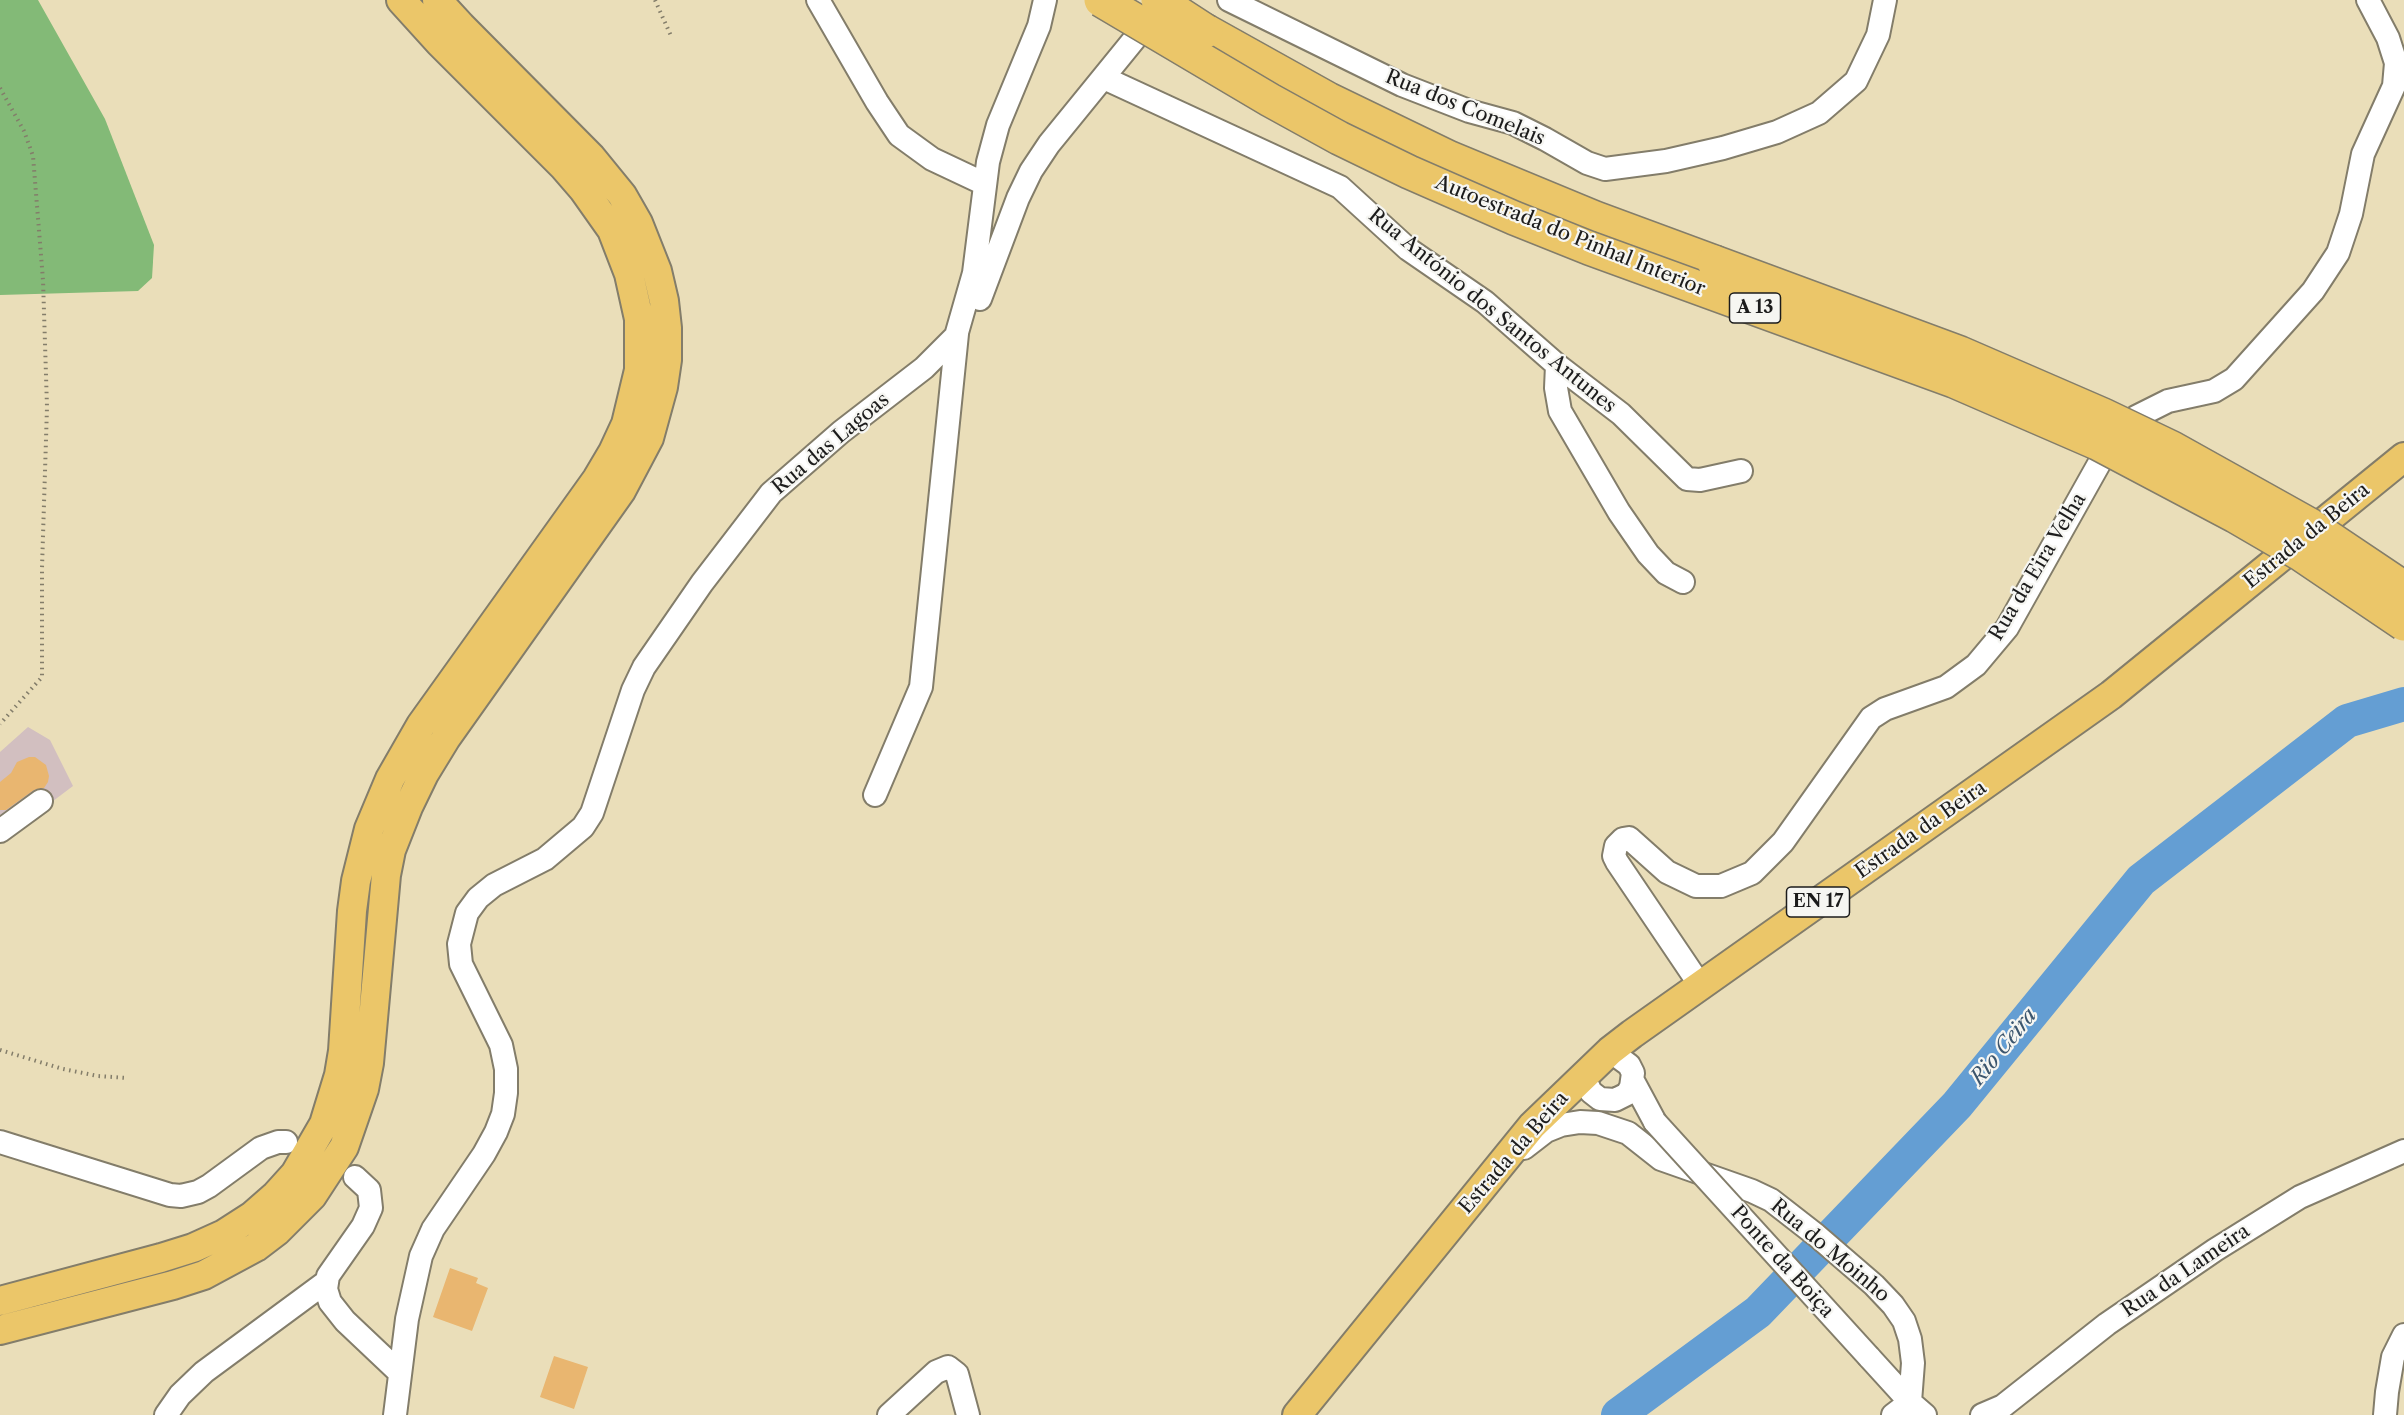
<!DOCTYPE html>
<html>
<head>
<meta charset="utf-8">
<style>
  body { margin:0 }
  canvas { display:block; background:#eadeb9 }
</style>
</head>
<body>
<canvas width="2404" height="1415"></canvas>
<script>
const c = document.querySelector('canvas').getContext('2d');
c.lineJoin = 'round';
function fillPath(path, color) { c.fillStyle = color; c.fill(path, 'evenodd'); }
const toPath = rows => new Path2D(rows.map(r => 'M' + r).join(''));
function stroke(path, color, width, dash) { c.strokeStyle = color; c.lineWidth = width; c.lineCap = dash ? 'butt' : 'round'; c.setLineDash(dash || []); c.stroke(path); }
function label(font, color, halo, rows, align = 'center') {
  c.font = font + ' "Libre Caslon Text",serif'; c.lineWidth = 4.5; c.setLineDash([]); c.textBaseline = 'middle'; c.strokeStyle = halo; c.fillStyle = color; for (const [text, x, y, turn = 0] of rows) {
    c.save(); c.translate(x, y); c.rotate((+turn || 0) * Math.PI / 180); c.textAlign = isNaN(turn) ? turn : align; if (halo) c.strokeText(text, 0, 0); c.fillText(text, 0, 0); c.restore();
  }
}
fillPath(toPath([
  [28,727,50,740,73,786,0,841,0,752]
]), '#d2bfc0');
fillPath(toPath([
  [0,0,38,0,105,119,154,245,152,278,138,291,0,295]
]), '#83ba77');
stroke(toPath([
  [1618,1415,1758,1312,1957,1105,2141,880,2347,721,2404,704]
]), '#649ed3', 34);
fillPath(toPath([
  [29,757,35,757,46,765,49,776,48,782,44,788,34,790,6,810,0,810,0,782,11,773,17,762],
  [450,1268,478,1278,476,1283,488,1288,472,1331,433,1317],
  [554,1356,588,1367,574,1409,540,1397]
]), '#e9b670');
const minor = toPath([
  [818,0,877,102,899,135,932,159,985,184],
  [1229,0,1402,85,1469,111,1513,123,1545,139,1587,163,1605,169,1666,161,1723,148,1777,132,1819,113,1856,81,1878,35,1885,0],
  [1104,78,1340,187,1408,249,1485,302,1557,365,1621,414,1687,479,1700,480,1741,471],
  [980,299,1018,198,1031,171,1049,144,1154,15],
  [1557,365,1556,388,1560,411,1619,512,1648,554,1666,573,1683,582],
  [875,795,921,687,957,334],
  [0,831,41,801],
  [1700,985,1617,862,1614,856,1616,846,1623,839,1629,838,1667,872,1696,886,1721,886,1752,873,1783,842,1871,718,1885,709,1946,687,1976,665,2007,628,2114,437,2136,417,2168,401,2214,391,2234,379,2313,291,2338,253,2351,214,2363,154,2394,86,2396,63,2388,38,2368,0],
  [1583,1076,1591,1092,1600,1099,1615,1100,1627,1094,1631,1087,1633,1073,1629,1065,1610,1051],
  [1633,1081,1655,1122],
  [0,1142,170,1195,181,1196,198,1192,209,1186,261,1148,278,1142,286,1142],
  [1524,1148,1546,1131,1561,1125,1580,1122,1598,1123,1628,1133,1661,1159,1752,1191,1771,1200,1816,1235,1874,1285,1893,1305,1904,1321,1910,1339,1913,1363,1910,1402,1893,1415],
  [355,1177,369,1190,371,1208,363,1226,328,1276,326,1289,330,1302,345,1321,400,1373],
  [1869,1357,1910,1402,1925,1415],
  [166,1415,180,1395,204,1372,326,1282],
  [395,1415,407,1319,421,1256,433,1229,484,1154,496,1132,503,1114,506,1093,506,1069,501,1045,461,964,459,944,467,913,478,898,494,885,545,859,583,827,592,813,633,690,644,667,702,583,771,493,841,432,924,368,956,336,974,273,988,162,998,125,1039,26,1045,0],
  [889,1415,936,1372,948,1367,957,1374,968,1415],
  [1982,1415,2003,1406,2107,1324,2215,1250,2300,1197,2404,1151],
  [2385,1415,2387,1392,2393,1357,2404,1335]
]);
const major = toPath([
  [0,1301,161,1258,193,1248,224,1234,252,1216,276,1195,295,1174,324,1124,339,1075,343,1051,352,911,356,881,369,829,390,779,421,725,597,479,613,452,626,424,639,370,639,319,629,274,612,230,583,189,564,167,440,43,401,0],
  [0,1330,173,1285,204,1275,256,1247,277,1231,312,1196,344,1147,364,1089,369,1063,386,875,391,850,408,807,424,774,446,738,621,491,649,438,663,387,667,360,667,328,664,301,657,271,638,223,622,195,591,157,461,26,437,0],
  [1297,1415,1532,1126,1610,1051,1632,1034,2111,695,2404,457]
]);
const highway = toPath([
  [1206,31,1328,99,1450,158,1595,218,1714,262]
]);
stroke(minor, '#837d6a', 26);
stroke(major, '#837d6a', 32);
stroke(highway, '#837d6a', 36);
stroke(toPath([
  [655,0,671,36],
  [0,88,24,131,33,156,43,280,47,407,42,568,42,677,0,724],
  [0,1050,63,1069,98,1076,127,1078]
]), '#837d6a', 4, [1.5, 4.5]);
stroke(minor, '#fff', 22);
stroke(major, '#ebc669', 28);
stroke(highway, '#ebc669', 33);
const minorBridge = toPath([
  [1655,1122,1869,1357]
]);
const highwayBridge = toPath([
  [1101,0,1270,100,1339,138,1409,172,1514,218,1589,248,1954,381,2097,443,2235,516,2302,555,2404,624],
  [1158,0,1206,31],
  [1714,262,1960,353,2103,415,2172,448,2310,525,2404,588]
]);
stroke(minorBridge, '#837d6a', 26, []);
stroke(highwayBridge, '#837d6a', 36, []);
stroke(minorBridge, '#fff', 22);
stroke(highwayBridge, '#ebc669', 33);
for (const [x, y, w] of [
  [1755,308,51],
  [1818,902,63]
]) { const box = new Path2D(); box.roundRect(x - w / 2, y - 15, w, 30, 4.5); c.fillStyle = '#f6f6f2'; c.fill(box); stroke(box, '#1c1c1c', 1.5); }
label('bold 18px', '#1c1c1c', null, [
  ["A 13",1755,308],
  ["EN 17",1818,902]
]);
label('20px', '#1c1c1c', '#f6f6f2', [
  ["Rua dos Comelais",1465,108,22],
  ["Autoestrada do Pinhal Interior",1570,236,22],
  ["Rua António dos Santos Antunes",1492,311,39],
  ["Rua das Lagoas",831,444,-40],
  ["Estrada da Beira",2307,536,-39],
  ["Rua da Eira Velha",2038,567,-59],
  ["Estrada da Beira",1921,830,-35],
  ["Estrada da Beira",1514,1153,-49],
  ["Rua do Moinho",1830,1251,40],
  ["Ponte da Boiça",1782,1262,48],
  ["Rua da Lameira",2186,1271,-34]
]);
label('italic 21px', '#3c566e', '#f6f6f2', [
  ["Rio Ceira",2004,1047,-51]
]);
</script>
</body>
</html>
